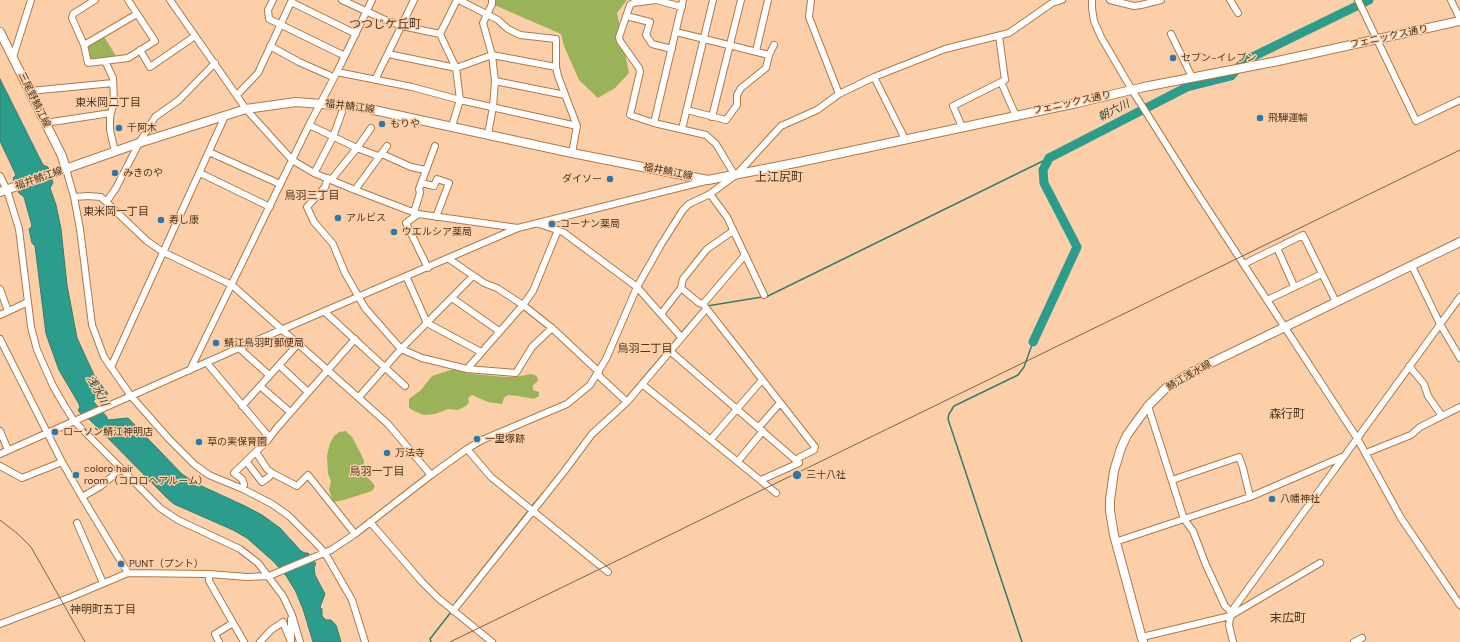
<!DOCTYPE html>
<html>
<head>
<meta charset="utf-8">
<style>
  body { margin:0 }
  canvas { display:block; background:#fdcfa8 }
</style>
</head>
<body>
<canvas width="1460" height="642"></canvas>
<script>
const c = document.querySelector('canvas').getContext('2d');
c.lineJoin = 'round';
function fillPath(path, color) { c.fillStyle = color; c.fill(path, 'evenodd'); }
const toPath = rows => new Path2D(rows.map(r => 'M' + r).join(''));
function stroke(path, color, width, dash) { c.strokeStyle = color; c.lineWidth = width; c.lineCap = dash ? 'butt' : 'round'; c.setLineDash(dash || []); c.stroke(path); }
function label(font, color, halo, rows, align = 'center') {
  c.font = font + ' "DM Sans","Noto Sans JP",sans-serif'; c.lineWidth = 3; c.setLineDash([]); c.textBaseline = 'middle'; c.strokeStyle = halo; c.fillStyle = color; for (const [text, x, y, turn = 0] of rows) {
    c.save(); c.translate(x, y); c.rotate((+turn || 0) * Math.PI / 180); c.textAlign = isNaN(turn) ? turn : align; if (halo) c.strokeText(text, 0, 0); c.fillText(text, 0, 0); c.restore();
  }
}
fillPath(toPath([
  [490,0,627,0,617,13,629,73,615,88,598,98,579,80,564,46,561,34,492,4],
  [103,35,116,56,92,60,89,58,87,46],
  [451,370,459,370,473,374,506,377,515,377,531,374,537,376,538,381,533,385,533,390,539,392,539,396,534,399,518,396,508,395,504,398,502,404,488,402,472,395,468,398,469,402,466,406,458,410,448,409,435,414,424,415,416,412,409,408,409,399,421,390,432,376],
  [346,431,352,437,361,454,364,461,363,473,371,481,375,486,372,491,344,500,333,502,329,490,331,481,328,474,327,456,330,443,334,436,339,432]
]), '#9ab359');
const water = toPath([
  [0,79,43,165,48,167,53,183,50,188,56,205,61,229,67,285,77,338,94,375,108,394,99,394,99,397,93,401,107,417,107,419,108,420,128,418,182,474,195,483,245,506,262,515,280,528,301,551,305,553,308,553,316,564,314,567,315,575,325,594,320,607,322,609,322,616,326,620,331,620,336,625,341,642,313,642,303,609,296,592,287,577,274,562,247,538,233,530,174,504,167,498,89,419,84,418,78,410,80,407,79,404,59,370,46,334,35,246,32,243,29,229,32,226,24,197,19,193,13,178,16,175,0,141,0,79]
]);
fillPath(water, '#2c9c8d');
stroke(water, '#357d6c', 1);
stroke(toPath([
  [766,297,1049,158],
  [707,306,762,297],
  [682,332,703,308],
  [627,397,677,338],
  [531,507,543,493],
  [453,606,529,510],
  [431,642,430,639,451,612],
  [1022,642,948,419,949,414,954,406,1018,375,1024,367,1033,342]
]), '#357d6c', 1.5);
stroke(toPath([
  [1033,342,1077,247,1044,183,1043,170,1049,158,1187,87,1231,76,1244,61,1369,0]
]), '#2c9c8d', 9);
const minor = toPath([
  [95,0,73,14,72,18,84,45,88,63,128,58,155,41,128,0],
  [170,0,246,109,292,160,314,173,355,190,418,214,518,228],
  [273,0,268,10,269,19,345,56],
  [342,0,383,19,402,26,440,34],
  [459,0,498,20,508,29,520,35,556,39,556,67,558,76,577,126,572,153],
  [656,0,633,3,630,5,619,37,620,41,639,68,640,72,630,115,654,123,706,135,716,144,734,174],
  [656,0,682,7],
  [811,0,809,17,839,94],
  [1092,0,1092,8,1094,21,1101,37,1132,90,1190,182,1357,438,1401,518,1460,605],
  [1110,0,1134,6,1141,5,1161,0],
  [1230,0,1238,13],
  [1358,0,1416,121,1460,100],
  [1451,0,1460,19],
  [291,2,356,34],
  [626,16,650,22,646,35,652,44,672,49],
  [676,32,769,55,774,45],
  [440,34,456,68,460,100,452,126],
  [440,34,457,0],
  [1171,34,1192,77],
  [84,45,137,14],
  [270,46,299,62,333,77],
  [140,50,150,67,195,36],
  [756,51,768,0],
  [388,54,456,68,492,55,556,67],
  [13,57,31,0],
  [105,61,113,78,114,102,110,117,110,130,115,152],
  [337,72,412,87,460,100,577,126],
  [874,77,905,139],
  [375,80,414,0],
  [495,81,565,95],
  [1001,82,1016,116],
  [30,91,113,83],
  [237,95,258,73,292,0],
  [687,110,726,120,737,105,737,95,741,88,766,68,769,55],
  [712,117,741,0],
  [45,123,111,113],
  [654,123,683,0],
  [309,125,357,148,378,156,382,154,411,167,425,170],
  [962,127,953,106,1005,80,999,36],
  [682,129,713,0],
  [488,134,493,107,495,81,492,55,483,23,492,4,492,0],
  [209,152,280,184],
  [66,169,74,197,80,229,92,325,104,357,131,396,169,439,195,465,209,475,243,489,272,504,289,516,313,540,325,553,352,600,365,642],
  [200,173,270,207],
  [314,173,318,166,333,137,342,112],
  [0,176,7,190,19,229,31,327,37,350,53,386,64,405,74,421,160,508,178,520,240,549,258,563,283,596,292,615,300,642],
  [328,178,325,187,307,207,314,222,333,244,345,273,365,308,401,349,422,358,467,369,516,373,532,347,552,328],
  [331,180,357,148,371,128],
  [421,183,434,186,437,179,449,183,436,217],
  [355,190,387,146],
  [710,194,727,217,764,295],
  [74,197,88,196,101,197,147,241,163,252,232,285,388,424,431,475],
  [107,201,116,188,139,143,155,117,179,100,215,63],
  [414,212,420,193,419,189,435,146],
  [418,214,406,223,428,268],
  [539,224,563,232,637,287,681,337],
  [1277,248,1294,286],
  [449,259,484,283,497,288,523,305,552,328,599,372],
  [1244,264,1303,235,1336,302],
  [1412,266,1440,324,1460,358],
  [406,276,427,323,481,352],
  [681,288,699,303,703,304,745,255],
  [0,289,8,311],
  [452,298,499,331],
  [1267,300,1322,274],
  [703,304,815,447,814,450,800,457,796,460],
  [325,312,405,386],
  [661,314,681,288,683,279,707,249,733,231],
  [0,315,28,302],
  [0,339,62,462,82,497,128,573],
  [239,348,269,375],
  [670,351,799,463,761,480],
  [207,363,269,437],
  [279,365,308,392],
  [1409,366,1424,384,1428,396,1442,416],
  [111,367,225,116],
  [467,369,523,305,533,291,558,230],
  [190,370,309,125,337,72,372,0],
  [598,375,627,402],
  [642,384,776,493],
  [260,386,290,412],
  [359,397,401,349,473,276],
  [242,406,298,344],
  [1148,406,1184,519,1193,531,1206,565,1225,606,1231,612],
  [759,427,780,403],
  [0,431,8,450],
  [711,439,762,380],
  [467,449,491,477,608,572],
  [256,452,267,469,272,473,297,486,308,475,355,534],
  [1366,453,1411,435,1420,427,1460,407],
  [0,454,239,348,518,228,706,181],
  [246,461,262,482,269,477,272,473],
  [738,461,763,431],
  [0,466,22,478,62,462],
  [1172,480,1239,457,1243,468,1250,497],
  [243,489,244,484,242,479,234,473,267,441,276,429,355,339],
  [82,497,101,486,121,469],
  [370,522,422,582,438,598,492,642],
  [77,523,103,583],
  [1115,542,1250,497,1342,457],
  [209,574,209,581,244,642],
  [453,611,563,473,592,434,627,402,706,309],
  [0,624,71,597,128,573,209,574,247,577,269,576,331,550,355,534,431,475,467,449,482,440,567,404,590,385,606,359,637,287,662,243,683,210,689,204,710,194,737,174,781,126,817,110,839,94,874,77,945,49,1009,33,1052,3,1062,0],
  [1142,637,1230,616,1320,563],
  [291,639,291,619],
  [219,642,215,634,233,623],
  [260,642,271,630,283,622,291,642],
  [1233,642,1229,625,1231,612,1460,297],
  [1354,642,1362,638]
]);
const major = toPath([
  [0,32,62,156,66,169],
  [0,192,139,143,246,109,296,102,360,107,572,153,708,180,795,163,1077,103,1144,87,1278,61,1460,21],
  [1143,642,1114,535,1110,511,1110,500,1114,471,1121,448,1127,435,1148,406,1166,388,1188,374,1460,242]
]);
stroke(minor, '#ae7949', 8);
stroke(major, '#ae7949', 10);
stroke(minor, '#fff', 6);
stroke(major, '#fff', 8);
stroke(toPath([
  [0,520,18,534,31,547,85,642],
  [450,642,1460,150]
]), '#7e6147', 1);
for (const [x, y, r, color] of [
  [1173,58,4,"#2c78ab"],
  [1260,118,4,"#2c78ab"],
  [382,124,4,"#2c78ab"],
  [119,128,4,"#2c78ab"],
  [115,173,4,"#2c78ab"],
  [610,179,4,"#2c78ab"],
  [338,218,4,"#2c78ab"],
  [161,220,4,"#2c78ab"],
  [552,224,4,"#2c78ab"],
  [394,232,4,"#2c78ab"],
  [216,343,4,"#2c78ab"],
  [55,432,4,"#2c78ab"],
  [477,439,4,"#2c78ab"],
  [199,442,4,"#2c78ab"],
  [387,453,4,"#2c78ab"],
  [76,475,4,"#2c78ab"],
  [797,475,5,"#2c78ab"],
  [1272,499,4,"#2c78ab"],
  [121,564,4,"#2c78ab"]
]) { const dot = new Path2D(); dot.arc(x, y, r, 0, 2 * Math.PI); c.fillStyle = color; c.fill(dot); stroke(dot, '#fdcfa8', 1.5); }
label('10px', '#4b3520', '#fdcfa8', [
  ["フェニックス通り",1389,37,-12],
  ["三尾野鯖江線",34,100,64],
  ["フェニックス通り",1072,103,-12],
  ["福井鯖江線",350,107,7],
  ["福井鯖江線",668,172,11],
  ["福井鯖江線",39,179,-19],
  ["鯖江浅水線",1189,376,-30]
]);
label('10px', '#4b3520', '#fdcfa8', [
  ["セブン-イレブン",1181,58],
  ["飛騨運輸",1268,118],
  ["もりや",390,124],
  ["千阿木",127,128],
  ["みきのや",123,173],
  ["ダイソー",602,179,"right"],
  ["アルビス",346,218],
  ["寿し康",169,220],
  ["コーナン薬局",560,224],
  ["ウエルシア薬局",402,232],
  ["鯖江鳥羽町郵便局",224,343],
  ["ローソン鯖江神明店",63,432],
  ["一里塚跡",485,439],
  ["草の実保育園",207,442],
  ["万法寺",395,453],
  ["coloro hair",84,469],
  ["room（コロロヘアルーム）",84,481],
  ["三十八社",806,475],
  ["八幡神社",1280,499],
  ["PUNT（プント）",129,564]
], 'left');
label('11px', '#4b3520', '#fdcfa8', [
  ["東米岡二丁目",108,103],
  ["鳥羽三丁目",312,196],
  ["東米岡一丁目",116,212],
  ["鳥羽二丁目",645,349],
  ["鳥羽一丁目",377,472],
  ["神明町五丁目",103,610]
]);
label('italic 11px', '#2c4c46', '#fdcfa8', [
  ["朝六川",1114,111,-27],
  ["浅水川",97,391,62]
]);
label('12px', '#4b3520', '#fdcfa8', [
  ["つつじケ丘町",385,25],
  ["上江尻町",779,178],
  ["森行町",1287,415],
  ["末広町",1288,619]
]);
</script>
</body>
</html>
